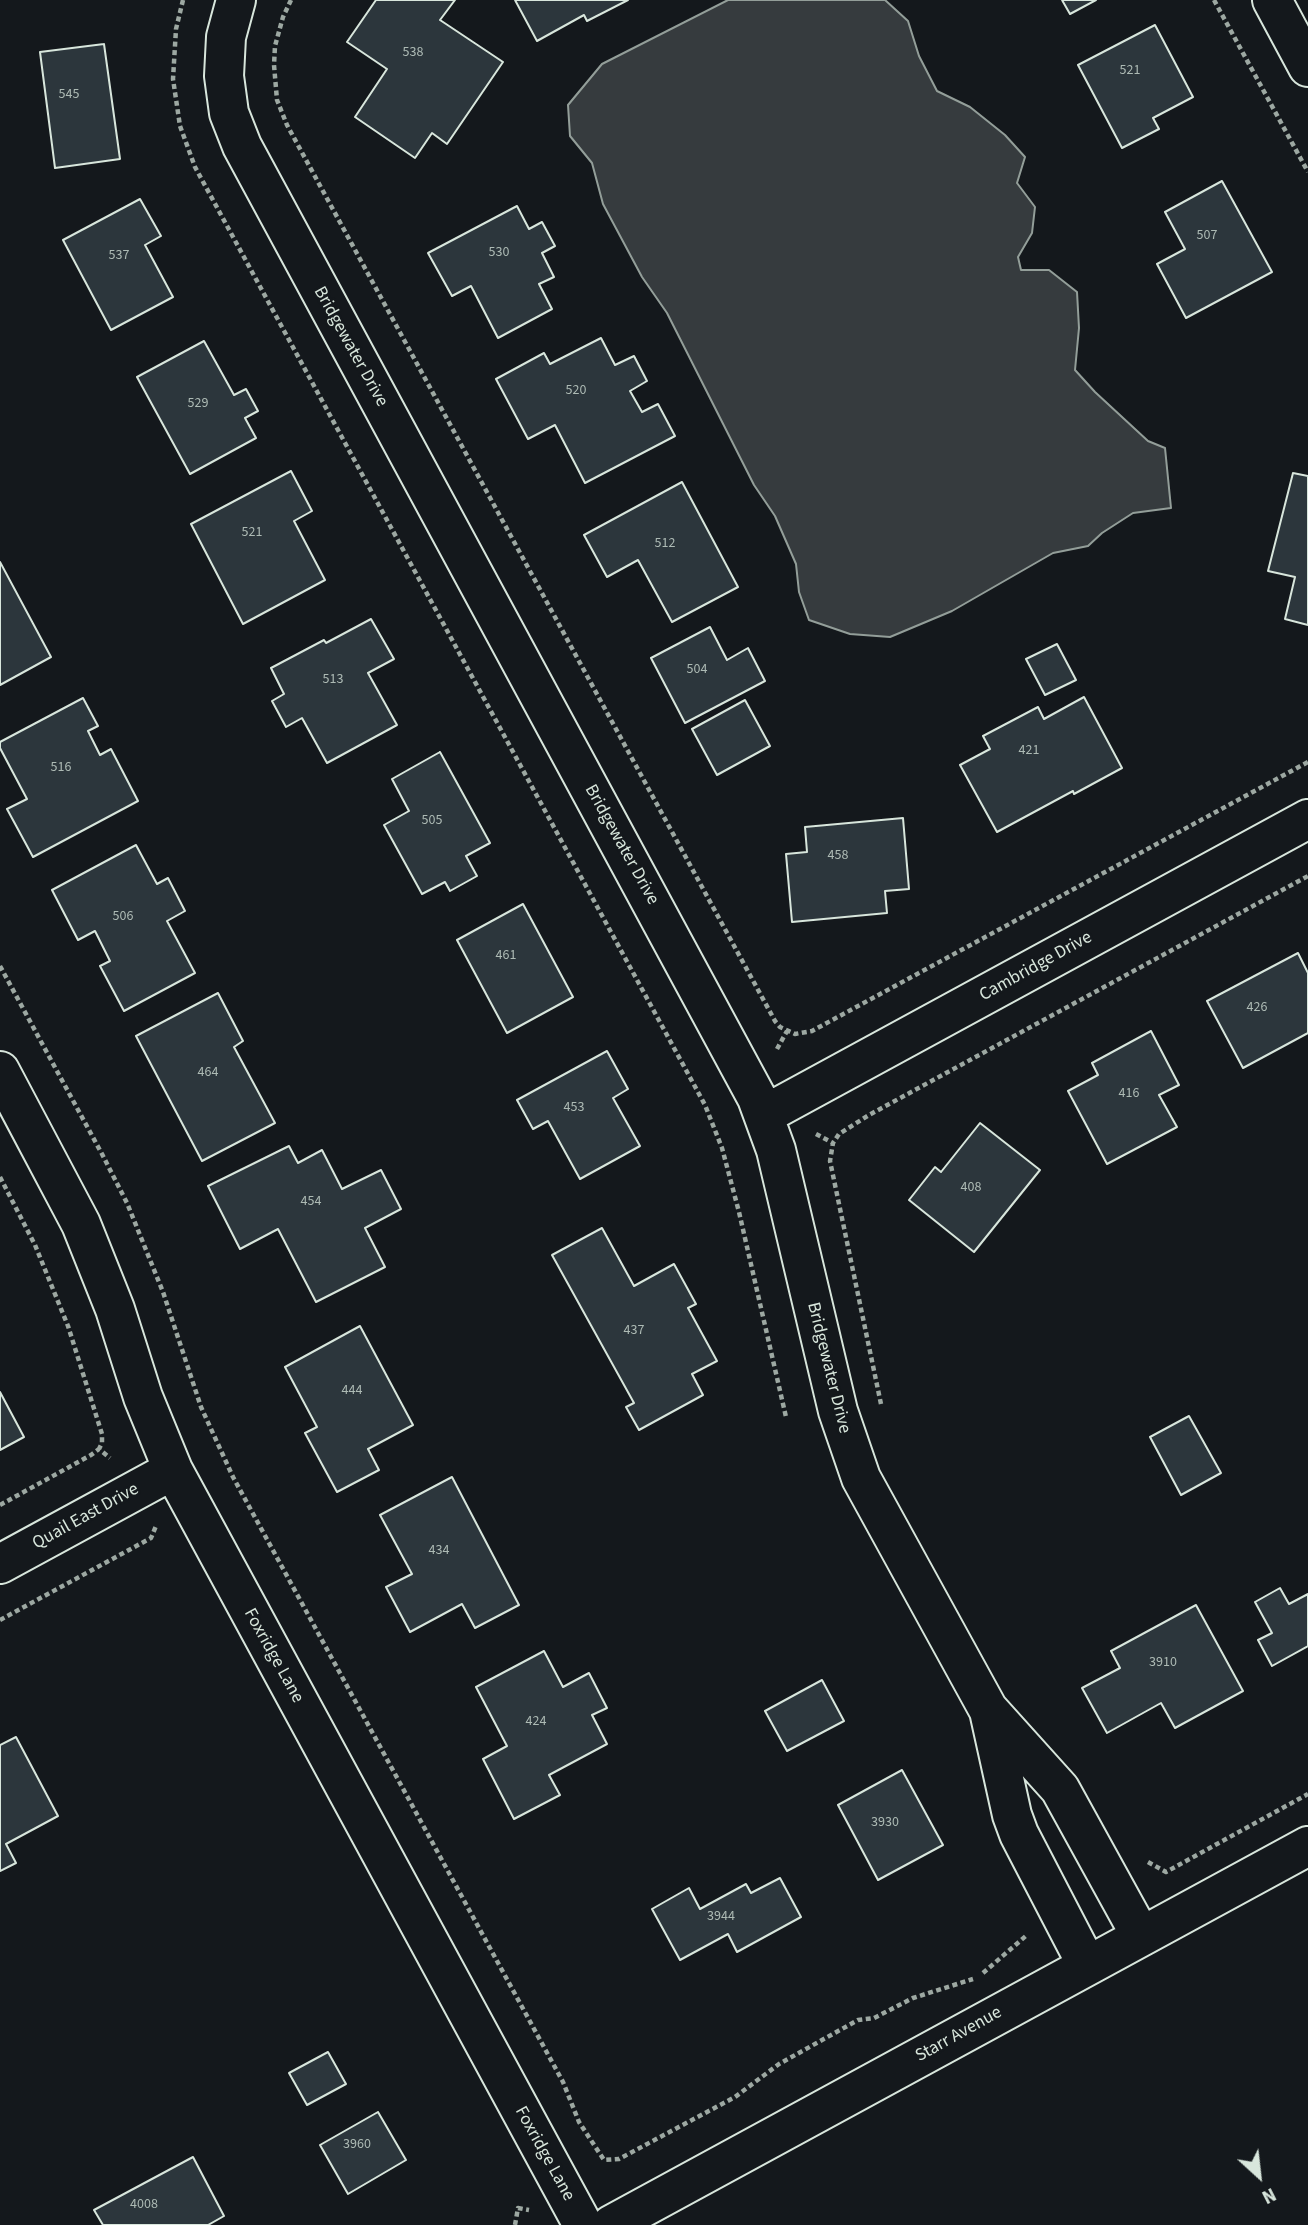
<!DOCTYPE html>
<html>
<head>
<meta charset="utf-8">
<style>
  body { margin:0 }
  #map { position:relative; width:1308px; height:2225px; overflow:hidden; background:#14181c; font-family:"Source Sans 3",sans-serif }
  canvas { display:block }
  .north { position:absolute; left:1224px; top:2141px; width:70px; height:70px; -webkit-text-stroke:5px #14181c; paint-order:stroke; rotate:153deg; font-size:19px; font-weight:700; line-height:28px; text-align:center; color:#d8e6dc }
  .north::after { content:''; display:block; margin:auto; width:24px; height:32px; background:#d8e6dc; clip-path:polygon(50% 0,100% 100%,50% 72%,0 100%) }
</style>
</head>
<body>
<div id="map">
<canvas width="1308" height="2225"></canvas>
<div class="north">N</div>
</div>
<script>
const c = document.querySelector('canvas').getContext('2d');
c.lineJoin = 'round';
function fillPath(path, color) { c.fillStyle = color; c.fill(path, 'evenodd'); }
const toPath = rows => new Path2D(rows.map(r => 'M' + r).join(''));
function stroke(path, color, width, dash) { c.strokeStyle = color; c.lineWidth = width; c.lineCap = dash ? 'butt' : 'round'; c.setLineDash(dash || []); c.stroke(path); }
function label(font, color, halo, rows, align = 'center') {
  c.font = font + ' "Source Sans 3",sans-serif'; c.lineWidth = 5; c.setLineDash([]); c.textBaseline = 'middle'; c.strokeStyle = halo; c.fillStyle = color; for (const [text, x, y, turn = 0] of rows) {
    c.save(); c.translate(x, y); c.rotate((+turn || 0) * Math.PI / 180); c.textAlign = isNaN(turn) ? turn : align; if (halo) c.strokeText(text, 0, 0); c.fillText(text, 0, 0); c.restore();
  }
}
const water = toPath([
  [728,0,885,0,908,21,919,56,937,91,970,107,1005,135,1025,157,1017,183,1035,207,1032,233,1018,257,1021,270,1049,270,1077,292,1079,328,1075,370,1095,392,1148,441,1165,448,1171,508,1133,513,1102,533,1088,546,1053,553,952,611,890,637,850,634,809,620,799,592,796,564,775,516,754,485,667,313,642,277,603,204,592,163,570,136,568,105,602,64,728,0]
]);
fillPath(water, '#363b3e');
stroke(water, '#939e99', 2);
const building = toPath([
  [376,0,455,0,440,20,503,62,447,144,432,133,415,158,355,117,387,69,347,42,376,0],
  [515,0,628,0,587,21,584,15,537,41,515,0],
  [1062,0,1096,0,1070,14,1062,0],
  [1155,25,1193,97,1153,118,1159,129,1122,148,1078,65,1155,25],
  [104,44,120,159,55,168,40,52,104,44],
  [1222,181,1272,272,1186,318,1157,264,1185,249,1165,212,1222,181],
  [140,199,161,236,145,245,173,297,111,330,63,240,140,199],
  [517,206,529,229,542,222,555,246,542,253,554,277,539,284,552,309,498,338,471,286,452,296,428,253,517,206],
  [601,338,615,365,634,356,647,381,630,391,642,412,658,404,675,436,585,483,555,425,528,439,496,379,544,353,550,364,601,338],
  [204,341,234,395,246,389,258,411,245,418,256,438,190,474,137,377,204,341],
  [291,471,312,511,294,521,325,580,243,624,191,524,291,471],
  [1293,473,1308,476,1308,625,1285,619,1295,577,1268,571,1293,473],
  [682,482,738,587,672,622,638,560,607,577,584,535,682,482],
  [0,562,51,657,0,685,0,562],
  [371,619,394,659,368,673,397,725,327,763,302,718,286,727,272,701,284,694,271,668,324,640,326,643,371,619],
  [710,627,727,660,748,648,765,681,685,723,651,658,710,627],
  [1057,644,1076,680,1045,695,1026,659,1057,644],
  [1084,697,1122,768,1074,794,1073,791,997,832,960,765,990,749,983,736,1038,707,1044,719,1084,697],
  [83,698,98,726,88,731,100,755,111,749,138,801,33,857,7,809,27,799,0,748,0,742,83,698],
  [745,700,770,746,717,775,692,729,745,700],
  [440,752,490,843,466,856,477,876,450,891,445,882,422,894,384,825,409,811,392,779,440,752],
  [903,818,909,889,885,891,887,913,792,922,786,854,807,852,805,827,903,818],
  [136,845,157,884,168,878,185,911,167,921,195,973,124,1011,100,966,110,961,95,931,78,940,52,890,136,845],
  [523,904,573,997,507,1033,457,940,523,904],
  [1298,953,1308,973,1308,1033,1243,1068,1207,1001,1298,953],
  [218,993,243,1041,234,1047,275,1123,202,1161,136,1036,218,993],
  [1151,1031,1179,1085,1159,1095,1177,1127,1107,1164,1068,1091,1098,1075,1092,1063,1151,1031],
  [607,1051,628,1089,613,1098,640,1146,580,1179,548,1121,533,1129,517,1100,607,1051],
  [980,1123,1040,1170,974,1252,909,1200,935,1167,941,1172,980,1123],
  [289,1146,298,1163,322,1150,342,1189,381,1170,401,1209,365,1228,385,1267,316,1302,278,1229,240,1249,208,1186,289,1146],
  [602,1228,634,1286,674,1264,696,1304,688,1308,717,1361,692,1374,703,1395,639,1430,626,1407,634,1403,552,1255,602,1228],
  [360,1326,413,1425,368,1449,379,1470,337,1492,305,1433,317,1427,285,1367,360,1326],
  [0,1392,24,1437,0,1450,0,1392],
  [1189,1416,1221,1473,1181,1495,1150,1437,1189,1416],
  [452,1477,519,1605,475,1628,462,1604,410,1632,386,1587,412,1574,380,1515,452,1477],
  [1280,1588,1289,1604,1308,1594,1308,1646,1272,1666,1258,1640,1272,1633,1255,1602,1280,1588],
  [1196,1605,1243,1691,1175,1728,1161,1703,1107,1733,1082,1688,1120,1668,1111,1651,1196,1605],
  [544,1651,563,1687,589,1673,607,1708,592,1715,607,1744,549,1775,560,1795,514,1819,483,1759,507,1746,476,1687,544,1651],
  [822,1680,844,1721,787,1751,765,1711,822,1680],
  [16,1737,58,1816,6,1844,16,1863,0,1871,0,1745,16,1737],
  [902,1770,943,1845,878,1880,838,1805,902,1770],
  [780,1878,801,1917,737,1952,728,1934,680,1960,652,1909,689,1888,700,1909,746,1884,751,1893,780,1878],
  [328,2052,346,2084,307,2105,289,2073,328,2052],
  [378,2112,406,2160,348,2194,320,2145,378,2112],
  [193,2157,224,2216,208,2225,103,2225,94,2210,193,2157]
]);
fillPath(building, '#2c363c');
stroke(building, '#d8e6dc', 2);
const minor = toPath([
  [236,0,226,37,224,76,229,113,242,146,757,1098,776,1150,838,1411,861,1478,988,1709,1060,1789,1141,1936],
  [1272,0,1308,67],
  [0,1071,81,1224,115,1309,143,1397,173,1470,583,2225],
  [764,1115,1308,819],
  [0,1564,173,1470],
  [989,1711,1012,1815,1019,1834,1087,1965],
  [611,2225,1308,1846]
]);
stroke(minor, '#d8e6dc', 42);
stroke(toPath([
  [183,0,176,29,173,79,180,126,195,167,705,1105,722,1148,739,1212,786,1417],
  [291,0,283,17,275,46,274,65,277,100,287,125,775,1021,780,1027,795,1034,812,1031,1308,762],
  [1214,0,1308,172],
  [0,966,102,1154,127,1203,163,1292,201,1407,233,1477,563,2082,579,2122,604,2160,619,2159,735,2097,779,2064,858,2020,874,2018,913,1998,973,1979],
  [777,1049,787,1031],
  [816,1134,833,1143],
  [0,1177,35,1245,68,1326,102,1434,102,1443,99,1449],
  [881,1404,830,1161,833,1143,839,1134,869,1115,1308,876],
  [0,1505,91,1455,99,1449,110,1458],
  [0,1620,151,1538,156,1526],
  [1148,1862,1166,1872,1308,1794],
  [983,1973,1027,1935],
  [515,2225,518,2208,529,2210]
]), '#9da8a2', 4.5, [5, 3.5]);
stroke(minor, '#14181c', 38);
label('14px', '#adbab4', null, [
  ["538",413,53],
  ["521",1130,71],
  ["545",69,95],
  ["507",1207,236],
  ["530",499,253],
  ["537",119,256],
  ["520",576,391],
  ["529",198,404],
  ["521",252,533],
  ["512",665,544],
  ["504",697,670],
  ["513",333,680],
  ["421",1029,751],
  ["516",61,768],
  ["505",432,821],
  ["458",838,856],
  ["506",123,917],
  ["461",506,956],
  ["426",1257,1008],
  ["464",208,1073],
  ["416",1129,1094],
  ["453",574,1108],
  ["408",971,1188],
  ["454",311,1202],
  ["437",634,1331],
  ["444",352,1391],
  ["434",439,1551],
  ["3910",1163,1663],
  ["424",536,1722],
  ["3930",885,1823],
  ["3944",721,1917],
  ["3960",357,2145],
  ["4008",144,2205]
]);
label('18px', '#d8e6dc', '#14181c', [
  ["Bridgewater Drive",350,347,61],
  ["Bridgewater Drive",621,845,61],
  ["Cambridge Drive",1036,967,-29],
  ["Bridgewater Drive",828,1368,76],
  ["Quail East Drive",86,1517,-29],
  ["Foxridge Lane",273,1656,61],
  ["Starr Avenue",959,2035,-29],
  ["Foxridge Lane",544,2154,61]
]);
</script>
</body>
</html>
